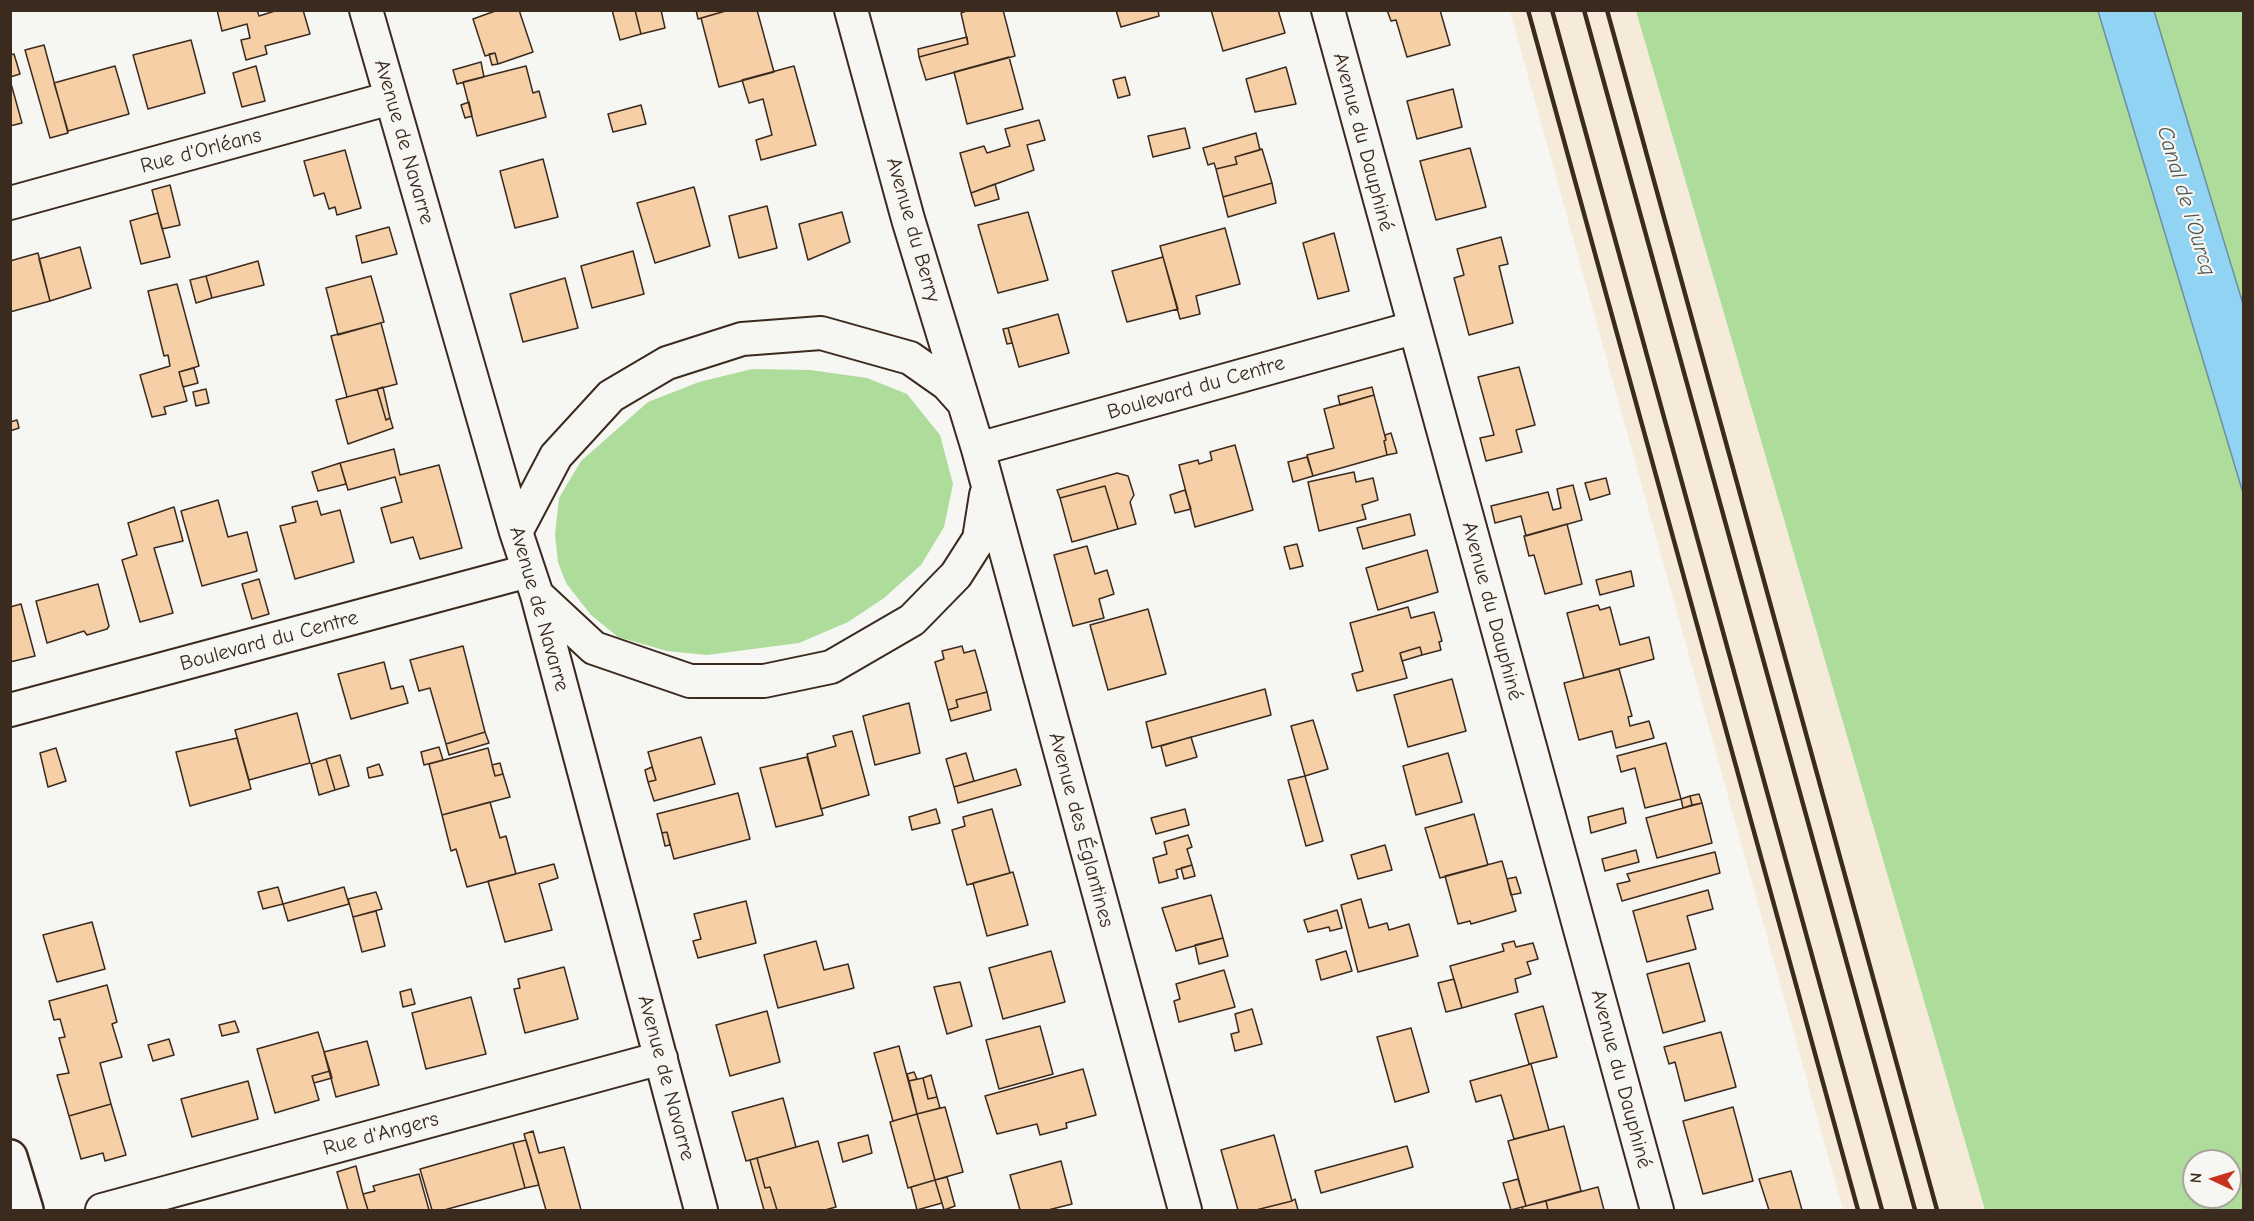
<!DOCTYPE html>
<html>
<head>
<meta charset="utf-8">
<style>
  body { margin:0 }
  #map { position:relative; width:2254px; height:1221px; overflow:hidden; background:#f6f6f2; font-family:"Comic Neue",sans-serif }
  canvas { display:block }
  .frame { position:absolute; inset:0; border:12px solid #3b2a1e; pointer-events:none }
  .north { position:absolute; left:2182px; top:1149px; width:60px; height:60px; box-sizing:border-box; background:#f6f6f2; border:2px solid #aba49d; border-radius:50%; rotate:274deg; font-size:16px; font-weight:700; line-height:24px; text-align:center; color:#3b2a1e }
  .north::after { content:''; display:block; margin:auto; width:21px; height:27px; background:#c8321e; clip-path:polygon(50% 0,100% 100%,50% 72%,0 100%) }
</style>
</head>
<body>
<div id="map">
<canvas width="2254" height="1221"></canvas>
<div class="frame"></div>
<div class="north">N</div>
</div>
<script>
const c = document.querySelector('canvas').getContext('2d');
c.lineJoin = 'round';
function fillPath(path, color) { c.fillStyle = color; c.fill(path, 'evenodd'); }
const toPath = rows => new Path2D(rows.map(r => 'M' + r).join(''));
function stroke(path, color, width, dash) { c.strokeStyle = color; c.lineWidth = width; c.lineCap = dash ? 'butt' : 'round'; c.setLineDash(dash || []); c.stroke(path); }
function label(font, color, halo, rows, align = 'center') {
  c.font = font + ' "Comic Neue",sans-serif'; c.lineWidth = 4.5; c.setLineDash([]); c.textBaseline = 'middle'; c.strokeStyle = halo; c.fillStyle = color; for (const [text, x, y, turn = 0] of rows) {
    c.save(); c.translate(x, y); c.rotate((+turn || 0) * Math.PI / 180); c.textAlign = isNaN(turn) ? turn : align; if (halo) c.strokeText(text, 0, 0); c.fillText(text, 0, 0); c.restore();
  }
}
fillPath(toPath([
  [1510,11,1636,11,1985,1210,1843,1210]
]), '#f6eadb');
fillPath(toPath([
  [1636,11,2098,11,2243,493,2243,1210,1985,1210],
  [2194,1161,2230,1161,2230,1197,2194,1197],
  [2154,11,2243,11,2243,304,2232,266],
  [752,369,810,370,867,378,907,394,940,435,953,484,944,527,921,565,884,598,848,622,799,643,707,655,667,651,618,637,591,615,566,583,558,562,555,535,559,498,581,461,648,402,699,382]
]), '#addc9b');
const water = toPath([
  [2098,11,2154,11,2243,304,2243,493,2098,11]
]);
fillPath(water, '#91d3f3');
stroke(water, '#6f8f9e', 1.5);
const building = toPath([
  [217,10,257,10,259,16,278,10,303,10,310,34,265,46,267,54,246,60,241,40,250,38,247,24,222,31,217,10],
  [498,10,519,10,533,52,498,64,495,53,485,56,473,19,498,10],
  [612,10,635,10,641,34,620,40,612,10],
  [635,10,661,10,665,28,641,34,635,10],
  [696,10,729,10,698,19,696,10],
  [729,10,757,10,774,72,719,87,701,18,729,10],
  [969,10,1003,10,1015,56,926,80,919,57,968,44,961,13,969,10],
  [1116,10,1158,10,1159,16,1121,27,1116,10],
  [1211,10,1278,10,1285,33,1223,51,1211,10],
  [1387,10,1440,10,1450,45,1407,57,1396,20,1391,21,1387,10],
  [967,37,968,44,919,57,918,49,967,37],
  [191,40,205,93,148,109,133,55,191,40],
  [44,45,68,133,50,138,25,50,44,45],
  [495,53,498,64,492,65,489,54,495,53],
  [14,54,20,74,10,77,10,55,14,54],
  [1009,57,1023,109,967,124,954,72,1009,57],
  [481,62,484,77,457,84,453,70,481,62],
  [115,66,129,114,68,131,54,83,115,66],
  [256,66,265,101,242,107,233,73,256,66],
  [526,66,533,93,539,91,546,117,477,136,463,82,526,66],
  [794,66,816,145,761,160,756,140,772,135,763,99,749,103,742,80,794,66],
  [1286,67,1296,104,1255,112,1246,79,1286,67],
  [1125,77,1130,95,1118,98,1113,80,1125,77],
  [10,80,22,123,10,126,10,80],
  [1453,89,1462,127,1417,139,1407,101,1453,89],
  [469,102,472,116,465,118,461,105,469,102],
  [641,105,646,124,613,132,608,114,641,105],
  [1039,120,1045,140,1027,145,1034,170,971,193,960,153,984,146,987,153,1010,146,1005,129,1039,120],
  [1185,128,1190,148,1153,157,1148,136,1185,128],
  [1256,133,1260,150,1235,157,1237,164,1216,169,1214,163,1208,165,1203,148,1256,133],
  [1470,148,1486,207,1436,220,1420,161,1470,148],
  [1262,149,1272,183,1223,197,1216,169,1237,164,1235,157,1262,149],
  [345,150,361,208,337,215,335,207,329,209,324,193,314,196,304,161,345,150],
  [543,159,558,217,515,228,500,171,543,159],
  [1272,183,1276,203,1228,217,1223,197,1272,183],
  [995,184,999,199,975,206,971,193,995,184],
  [170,185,180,225,162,229,152,190,170,185],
  [694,187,710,246,655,263,637,203,694,187],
  [767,206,777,248,739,258,729,216,767,206],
  [842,212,850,242,808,260,799,224,842,212],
  [1028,212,1048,280,998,293,978,225,1028,212],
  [158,213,170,257,141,264,130,221,158,213],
  [389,227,397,254,362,263,356,236,389,227],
  [1225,228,1240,284,1196,296,1200,314,1180,319,1160,246,1225,228],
  [1334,233,1349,291,1318,299,1303,243,1334,233],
  [1501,237,1508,264,1499,266,1513,323,1469,335,1454,278,1464,275,1457,249,1501,237],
  [80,247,91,288,50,301,39,259,80,247],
  [633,251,644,294,592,308,581,266,633,251],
  [38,253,50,301,10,312,10,261,38,253],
  [1163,257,1178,309,1127,322,1112,271,1163,257],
  [258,261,264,285,212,298,206,276,258,261],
  [206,276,212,298,196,303,190,280,206,276],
  [371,276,384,322,338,335,326,288,371,276],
  [565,278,578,328,523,342,510,294,565,278],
  [177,284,199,366,179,372,187,401,164,407,166,414,152,417,140,375,170,366,168,355,164,356,148,291,177,284],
  [1058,314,1069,353,1019,367,1008,328,1058,314],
  [381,323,397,384,347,397,331,336,381,323],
  [1008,328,1012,343,1007,344,1003,329,1008,328],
  [1519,367,1535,425,1516,430,1522,452,1486,461,1480,438,1494,435,1478,377,1519,367],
  [194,368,198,383,183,387,179,372,194,368],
  [383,387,390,418,386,420,377,389,383,387],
  [1372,387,1374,395,1340,405,1338,396,1372,387],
  [206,389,209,403,196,406,193,392,206,389],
  [377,389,386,420,390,418,393,428,348,444,336,400,377,389],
  [1374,395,1386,440,1384,441,1387,455,1313,476,1307,455,1334,448,1324,409,1374,395],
  [17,420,19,428,10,431,10,422,17,420],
  [1391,433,1397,453,1387,455,1384,441,1386,440,1385,435,1391,433],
  [1235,445,1253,510,1195,527,1179,465,1198,460,1199,464,1212,460,1210,452,1235,445],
  [394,449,400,475,439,465,462,548,420,559,413,537,391,543,381,508,402,502,395,477,348,490,340,463,394,449],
  [1307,457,1313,476,1293,482,1288,462,1307,457],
  [340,463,346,484,318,491,312,472,340,463],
  [1354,472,1356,482,1373,478,1378,500,1362,505,1366,519,1319,531,1308,482,1354,472],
  [1117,473,1128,476,1134,495,1130,502,1136,524,1118,529,1105,486,1060,498,1057,490,1117,473],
  [1606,478,1610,494,1590,500,1585,483,1606,478],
  [1573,485,1582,520,1526,536,1521,516,1495,523,1491,506,1548,492,1553,510,1561,508,1557,489,1573,485],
  [1105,486,1118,529,1072,542,1060,498,1105,486],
  [1185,490,1191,509,1175,513,1170,495,1185,490],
  [218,500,228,537,247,532,257,571,202,586,181,511,218,500],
  [317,501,321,515,340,510,354,562,295,579,280,526,296,522,292,507,317,501],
  [174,507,183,541,154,548,173,613,140,622,122,560,137,555,128,523,174,507],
  [1410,514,1415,535,1363,549,1357,528,1410,514],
  [1567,524,1582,584,1545,594,1534,555,1529,556,1524,536,1567,524],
  [1297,544,1303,566,1290,569,1284,547,1297,544],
  [1087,546,1095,574,1107,570,1114,594,1099,599,1104,618,1073,626,1054,555,1087,546],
  [1427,550,1438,592,1378,610,1366,568,1427,550],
  [1631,571,1634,586,1600,595,1596,580,1631,571],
  [259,579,269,614,252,619,242,584,259,579],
  [98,584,109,626,107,629,87,635,84,631,47,643,36,601,98,584],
  [21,604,35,656,10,662,10,607,21,604],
  [1598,605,1600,610,1610,607,1620,645,1649,637,1654,659,1584,678,1567,613,1598,605],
  [1408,607,1411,618,1434,612,1442,641,1439,642,1441,650,1422,655,1420,647,1400,653,1407,678,1357,691,1352,674,1363,671,1350,623,1408,607],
  [1148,609,1166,674,1108,690,1090,625,1148,609],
  [463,646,485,732,446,744,430,688,419,691,410,660,463,646],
  [962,646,964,653,975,650,987,692,956,700,958,707,948,710,935,662,944,659,942,651,962,646],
  [1420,647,1422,655,1402,661,1400,653,1420,647],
  [384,662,391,689,403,686,408,703,351,719,338,674,384,662],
  [1619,669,1632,716,1628,717,1630,726,1649,721,1654,738,1616,748,1612,731,1579,740,1564,683,1619,669],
  [1452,679,1466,731,1408,747,1394,695,1452,679],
  [1265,689,1271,715,1152,748,1146,722,1265,689],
  [987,692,991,710,951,721,948,710,958,707,956,700,987,692],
  [909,703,920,753,875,765,863,716,909,703],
  [297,713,310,763,249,780,235,730,297,713],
  [1313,720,1328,769,1305,776,1291,726,1313,720],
  [852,731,869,795,821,809,807,754,836,746,833,736,852,731],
  [485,732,489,743,449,755,446,744,485,732],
  [701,737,715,784,654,801,648,782,656,780,648,752,701,737],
  [1191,737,1197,757,1166,766,1161,746,1191,737],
  [237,738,251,789,190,806,176,752,237,738],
  [1666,743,1681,799,1645,808,1635,768,1621,772,1617,756,1666,743],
  [439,747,443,760,424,765,421,752,439,747],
  [56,748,66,781,48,787,40,753,56,748],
  [488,748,495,776,503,774,510,797,442,815,429,764,488,748],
  [966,753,974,781,954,787,946,759,966,753],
  [1448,753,1462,802,1416,815,1403,766,1448,753],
  [340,755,349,786,335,790,326,759,340,755],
  [807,757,823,815,776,827,760,768,807,757],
  [326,759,335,790,319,795,311,764,326,759],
  [500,763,503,774,495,776,492,765,500,763],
  [379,764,383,775,369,778,367,768,379,764],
  [652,767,656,780,648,782,645,770,652,767],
  [1016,769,1021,785,958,803,954,787,1016,769],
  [1305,776,1323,841,1306,846,1288,780,1305,776],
  [738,793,750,839,674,859,667,832,662,833,657,814,738,793],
  [1699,794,1702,803,1692,805,1690,796,1699,794],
  [1690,796,1692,805,1683,808,1681,799,1690,796],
  [490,802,500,838,506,836,516,874,467,887,456,849,451,851,442,815,490,802],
  [1702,803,1712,843,1657,858,1646,818,1702,803],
  [1623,808,1626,823,1591,833,1588,817,1623,808],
  [936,809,940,823,912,830,909,817,936,809],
  [992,809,1010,873,967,885,952,830,965,826,963,817,992,809],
  [1185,809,1189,825,1156,834,1151,818,1185,809],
  [1474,814,1488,865,1440,878,1425,828,1474,814],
  [667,832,670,845,665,846,662,833,667,832],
  [1188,835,1192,847,1187,849,1192,865,1176,870,1178,878,1159,883,1153,858,1167,854,1164,842,1188,835],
  [1385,845,1392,870,1358,879,1351,855,1385,845],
  [1636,850,1639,862,1605,871,1602,859,1636,850],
  [1715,852,1720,873,1622,901,1617,884,1630,881,1627,874,1715,852],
  [1502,861,1516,911,1471,924,1470,921,1458,924,1445,876,1502,861],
  [554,864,558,878,539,884,552,930,505,942,488,881,554,864],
  [1192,865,1195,876,1184,879,1181,868,1192,865],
  [1013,872,1028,925,987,936,973,883,1013,872],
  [1516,877,1521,893,1511,895,1507,879,1516,877],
  [278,887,283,904,263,909,258,892,278,887],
  [344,887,349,904,288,921,283,904,344,887],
  [1708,890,1713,909,1687,916,1696,949,1647,962,1633,911,1708,890],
  [376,892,382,909,353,917,348,899,376,892],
  [1211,895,1223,938,1176,951,1162,908,1211,895],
  [1361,899,1369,928,1387,923,1389,930,1409,924,1418,956,1358,972,1341,905,1361,899],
  [746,901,756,943,698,958,693,941,701,939,694,914,746,901],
  [1337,910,1342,928,1330,931,1329,927,1308,932,1304,920,1337,910],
  [376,911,385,946,362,952,353,917,376,911],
  [92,922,105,969,57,982,43,935,92,922],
  [1223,938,1228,956,1199,964,1195,945,1223,938],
  [816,941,824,970,848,964,854,988,778,1008,764,955,816,941],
  [1514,941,1516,947,1533,943,1538,959,1527,962,1531,974,1515,979,1518,992,1462,1008,1450,966,1504,951,1502,944,1514,941],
  [1051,951,1065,1002,1003,1019,989,968,1051,951],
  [1346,951,1352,971,1321,980,1316,960,1346,951],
  [1689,963,1705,1021,1663,1033,1647,974,1689,963],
  [564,967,578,1019,525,1033,514,989,520,988,518,979,564,967],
  [1224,970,1235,1007,1179,1022,1174,1001,1180,999,1176,984,1224,970],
  [1454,979,1462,1008,1446,1012,1438,983,1454,979],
  [960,982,972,1026,947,1034,934,987,960,982],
  [107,985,117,1022,112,1024,122,1057,100,1063,111,1104,69,1116,57,1075,69,1073,59,1038,65,1037,60,1019,54,1020,49,1001,107,985],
  [411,989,415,1004,403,1007,400,992,411,989],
  [471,997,486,1054,426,1069,412,1013,471,997],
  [1543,1006,1557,1057,1529,1064,1515,1014,1543,1006],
  [1252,1009,1262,1044,1235,1051,1231,1034,1239,1032,1235,1014,1252,1009],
  [767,1011,780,1062,730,1076,716,1025,767,1011],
  [235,1021,239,1032,222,1036,219,1025,235,1021],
  [1040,1026,1053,1074,999,1089,986,1040,1040,1026],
  [1411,1028,1429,1092,1395,1102,1377,1037,1411,1028],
  [318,1032,330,1071,312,1076,319,1100,275,1113,257,1049,318,1032],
  [1721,1032,1736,1087,1685,1101,1675,1062,1669,1064,1664,1047,1721,1032],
  [169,1039,174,1055,153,1061,148,1045,169,1039],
  [367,1041,379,1085,336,1097,324,1052,367,1041],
  [899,1046,917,1114,893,1121,874,1053,899,1046],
  [1531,1064,1549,1130,1514,1139,1501,1095,1476,1102,1470,1081,1531,1064],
  [1083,1069,1096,1115,1066,1123,1067,1128,1040,1135,1037,1124,997,1134,985,1096,1083,1069],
  [330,1071,332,1078,314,1083,312,1076,330,1071],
  [914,1072,917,1079,909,1081,907,1074,914,1072],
  [931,1075,937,1097,928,1099,923,1078,931,1075],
  [923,1078,928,1099,937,1097,940,1108,917,1114,909,1081,923,1078],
  [248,1081,258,1119,192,1137,181,1099,248,1081],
  [783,1098,796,1147,746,1161,732,1112,783,1098],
  [111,1104,126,1155,105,1161,103,1153,81,1159,69,1116,111,1104],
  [945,1107,963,1172,935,1180,917,1114,945,1107],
  [1733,1107,1753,1181,1703,1194,1683,1121,1733,1107],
  [917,1114,935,1180,908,1188,890,1122,917,1114],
  [1564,1126,1581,1191,1526,1206,1508,1141,1564,1126],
  [533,1131,539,1153,564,1147,581,1210,546,1210,524,1134,533,1131],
  [868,1135,872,1153,843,1162,838,1143,868,1135],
  [1274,1135,1292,1201,1256,1210,1238,1210,1221,1150,1274,1135],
  [526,1140,539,1185,525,1188,513,1143,526,1140],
  [818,1141,836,1207,825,1210,777,1210,770,1187,765,1188,757,1158,818,1141],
  [513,1143,525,1188,444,1210,432,1210,420,1169,513,1143],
  [1407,1146,1413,1167,1321,1193,1315,1171,1407,1146],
  [757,1158,765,1188,770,1187,777,1210,764,1210,750,1160,757,1158],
  [1061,1161,1072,1204,1048,1210,1020,1210,1010,1175,1061,1161],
  [356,1166,363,1194,368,1210,348,1210,337,1172,356,1166],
  [1791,1171,1802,1210,1769,1210,1759,1179,1791,1171],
  [419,1174,429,1210,368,1210,363,1194,375,1191,373,1186,419,1174],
  [947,1177,955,1206,944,1210,935,1180,947,1177],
  [1518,1179,1526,1206,1511,1210,1503,1183,1518,1179],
  [935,1180,942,1203,917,1210,911,1187,935,1180],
  [1598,1187,1604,1210,1548,1210,1546,1201,1598,1187],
  [1295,1199,1298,1210,1256,1210,1292,1201,1295,1199],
  [1546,1201,1548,1210,1523,1210,1522,1207,1546,1201]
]);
fillPath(building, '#f7cfa6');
stroke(building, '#3b2a1e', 1.5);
const minor = toPath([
  [366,10,516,532,537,595,701,1210],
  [851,10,908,219,978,449,1185,1210],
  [1328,10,1657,1210],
  [10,203,391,98],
  [978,449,1413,328],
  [516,532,556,456,611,396,667,363,742,339,821,333,910,358,947,384,964,403],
  [537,595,594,648,690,681,764,681,831,667,912,620,956,575,979,539,986,495],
  [10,710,528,571],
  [102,1210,661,1058]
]);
const tertiary = toPath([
  [10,1157,26,1210]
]);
stroke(minor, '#3b2a1e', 36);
stroke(tertiary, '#3b2a1e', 38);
stroke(minor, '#f6f6f2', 32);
stroke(tertiary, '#f6f6f2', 33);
stroke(toPath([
  [1528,10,1858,1210],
  [1552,10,1882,1210],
  [1584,10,1915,1210],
  [1607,10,1937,1210]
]), '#3b2a1e', 4.5);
label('21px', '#3b2a1e', '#f6f6f2', [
  ["Avenue de Navarre",404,142,74],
  ["Avenue du Dauphiné",1363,142,75],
  ["Rue d'Orléans",201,151,-15],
  ["Avenue du Berry",913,230,74],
  ["Boulevard du Centre",1196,388,-16],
  ["Avenue de Navarre",539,609,74],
  ["Avenue du Dauphiné",1492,611,75],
  ["Boulevard du Centre",269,641,-15],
  ["Avenue des Églantines",1081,830,75],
  ["Avenue de Navarre",666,1078,75],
  ["Avenue du Dauphiné",1621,1079,75],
  ["Rue d'Angers",381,1134,-15]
]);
label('italic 22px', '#505453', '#f6f6f2', [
  ["Canal de l'Ourcq",2186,201,73]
]);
</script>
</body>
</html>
